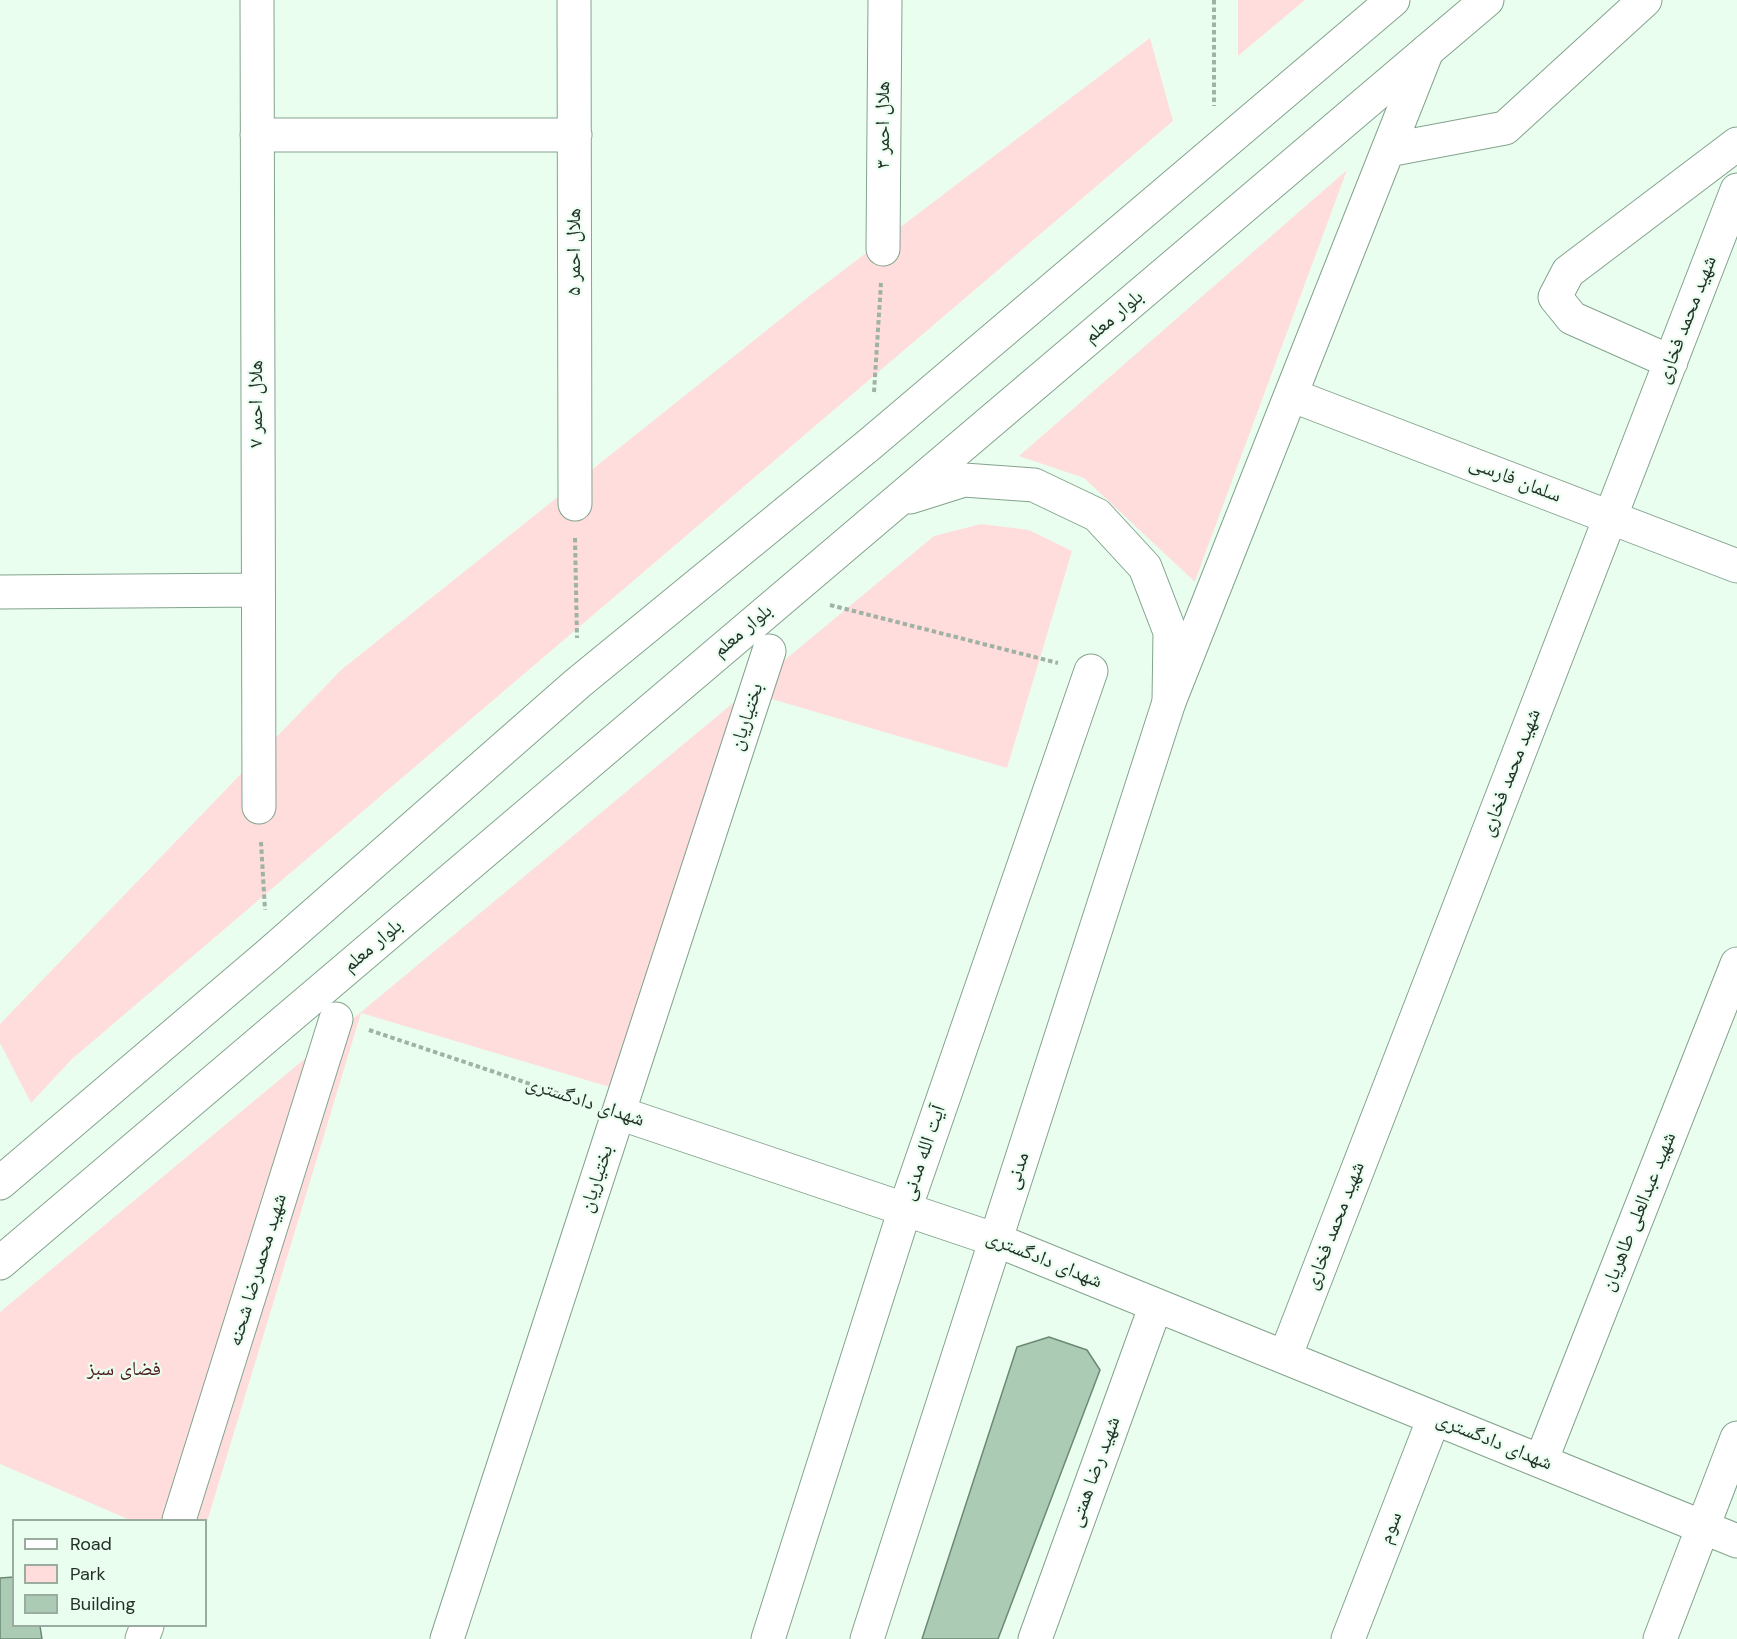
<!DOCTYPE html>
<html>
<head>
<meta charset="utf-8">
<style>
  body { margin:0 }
  #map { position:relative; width:1737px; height:1639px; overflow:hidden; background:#eafef0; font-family:"DM Sans",sans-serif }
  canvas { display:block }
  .legend { position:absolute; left:12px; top:1519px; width:195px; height:108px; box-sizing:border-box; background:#eafef0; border:2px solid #9aaca0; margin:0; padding:8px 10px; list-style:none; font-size:18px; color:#233027 }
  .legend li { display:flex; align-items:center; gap:12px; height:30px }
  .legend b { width:30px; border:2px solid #9aaca0 }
</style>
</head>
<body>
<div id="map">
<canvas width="1737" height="1639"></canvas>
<ul class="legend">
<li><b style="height:8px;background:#fff"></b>Road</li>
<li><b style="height:16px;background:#ffdddc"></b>Park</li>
<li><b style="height:16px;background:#abcbb4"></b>Building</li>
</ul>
</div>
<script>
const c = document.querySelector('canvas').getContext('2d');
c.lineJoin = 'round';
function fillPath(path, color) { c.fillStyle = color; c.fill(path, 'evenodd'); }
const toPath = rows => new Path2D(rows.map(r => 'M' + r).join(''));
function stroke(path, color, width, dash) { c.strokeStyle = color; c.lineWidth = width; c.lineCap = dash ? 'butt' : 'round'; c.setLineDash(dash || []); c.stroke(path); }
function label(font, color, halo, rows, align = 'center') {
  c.font = font + ' "DM Sans","Noto Naskh Arabic",sans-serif'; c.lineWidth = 4.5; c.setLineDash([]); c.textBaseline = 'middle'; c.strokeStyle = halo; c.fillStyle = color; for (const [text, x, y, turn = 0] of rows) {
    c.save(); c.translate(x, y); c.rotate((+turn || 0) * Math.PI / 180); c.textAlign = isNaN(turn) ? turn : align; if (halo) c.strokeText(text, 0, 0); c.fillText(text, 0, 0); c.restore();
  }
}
fillPath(toPath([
  [1238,0,1305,0,1238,56],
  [1150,38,1173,121,72,1059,31,1103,0,1043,0,1024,341,670,812,294],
  [1347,170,1195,581,1195,582,1084,478,1019,456],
  [981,524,1029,530,1072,551,1007,768,758,695,640,1096,361,1013,206,1525,206,1520,130,1520,0,1464,0,1312,934,536]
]), '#ffdddc');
const building = toPath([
  [1049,1337,1087,1350,1100,1370,998,1639,922,1639,1017,1347,1049,1337],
  [14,1577,14,1626,40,1626,42,1639,0,1639,0,1578,14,1577]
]);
fillPath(building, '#abcbb4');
stroke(building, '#6b8974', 1.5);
const minor = toPath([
  [257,0,259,807],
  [574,0,575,504],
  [257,135,575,135],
  [1388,150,1505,128,1645,0],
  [883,249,885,0],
  [1671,362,1572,318,1555,297,1568,272,1737,144],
  [1291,395,1737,566],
  [0,592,257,590],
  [619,1113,996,1240,1737,1541],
  [1285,1357,1737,190],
  [1541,1461,1737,964],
  [179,1520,336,1019],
  [142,1639,147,1626],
  [447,1639,769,651],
  [768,1639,905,1209,1091,671],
  [867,1639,1169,702,1427,51],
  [1035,1639,1156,1305],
  [1348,1639,1434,1418],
  [1660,1639,1737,1438]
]);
const major = toPath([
  [910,497,964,480,1034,485,1097,515,1145,567,1170,632,1169,702],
  [0,1183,268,955,578,683,870,444,1393,0],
  [0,1263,1487,0]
]);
stroke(minor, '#83a38d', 35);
stroke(major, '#83a38d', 35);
stroke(toPath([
  [1214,0,1214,106],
  [874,392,881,283],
  [575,538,577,638],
  [830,605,1058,663],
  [261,842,265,910],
  [369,1030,584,1102]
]), '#a0b1a5', 4, [4.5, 3]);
stroke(minor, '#fff', 33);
stroke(major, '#fff', 33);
label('20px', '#233027', '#eafef0', [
  ["هلال احمر ۳",884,125,-90],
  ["هلال احمر ۵",575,252,-90],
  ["بلوار معلم",1114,317,-40],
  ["شهید محمد فخاری",1687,320,-69],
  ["هلال احمر ۷",257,404,-90],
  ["سلمان فارسی",1515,480,21],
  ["بلوار معلم",743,631,-40],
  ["بختیاریان",747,717,-72],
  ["شهید محمد فخاری",1511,773,-69],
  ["بلوار معلم",373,946,-40],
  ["شهدای دادگستری",585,1102,18],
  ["آیت الله مدنی",924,1153,-71],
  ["مدنی",1018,1171,-72],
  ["بختیاریان",597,1179,-72],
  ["شهید عبدالعلی طاهریان",1639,1212,-68],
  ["شهید محمد فخاری",1335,1226,-69],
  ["شهدای دادگستری",1044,1260,22],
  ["شهید محمدرضا شحنه",258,1270,-73],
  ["شهدای دادگستری",1494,1442,22],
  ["شهید رضا همتی",1095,1472,-70],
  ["سوم",1391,1528,-69]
]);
label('20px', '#4b181a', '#eafef0', [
  ["فضای سبز",124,1370]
]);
</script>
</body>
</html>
